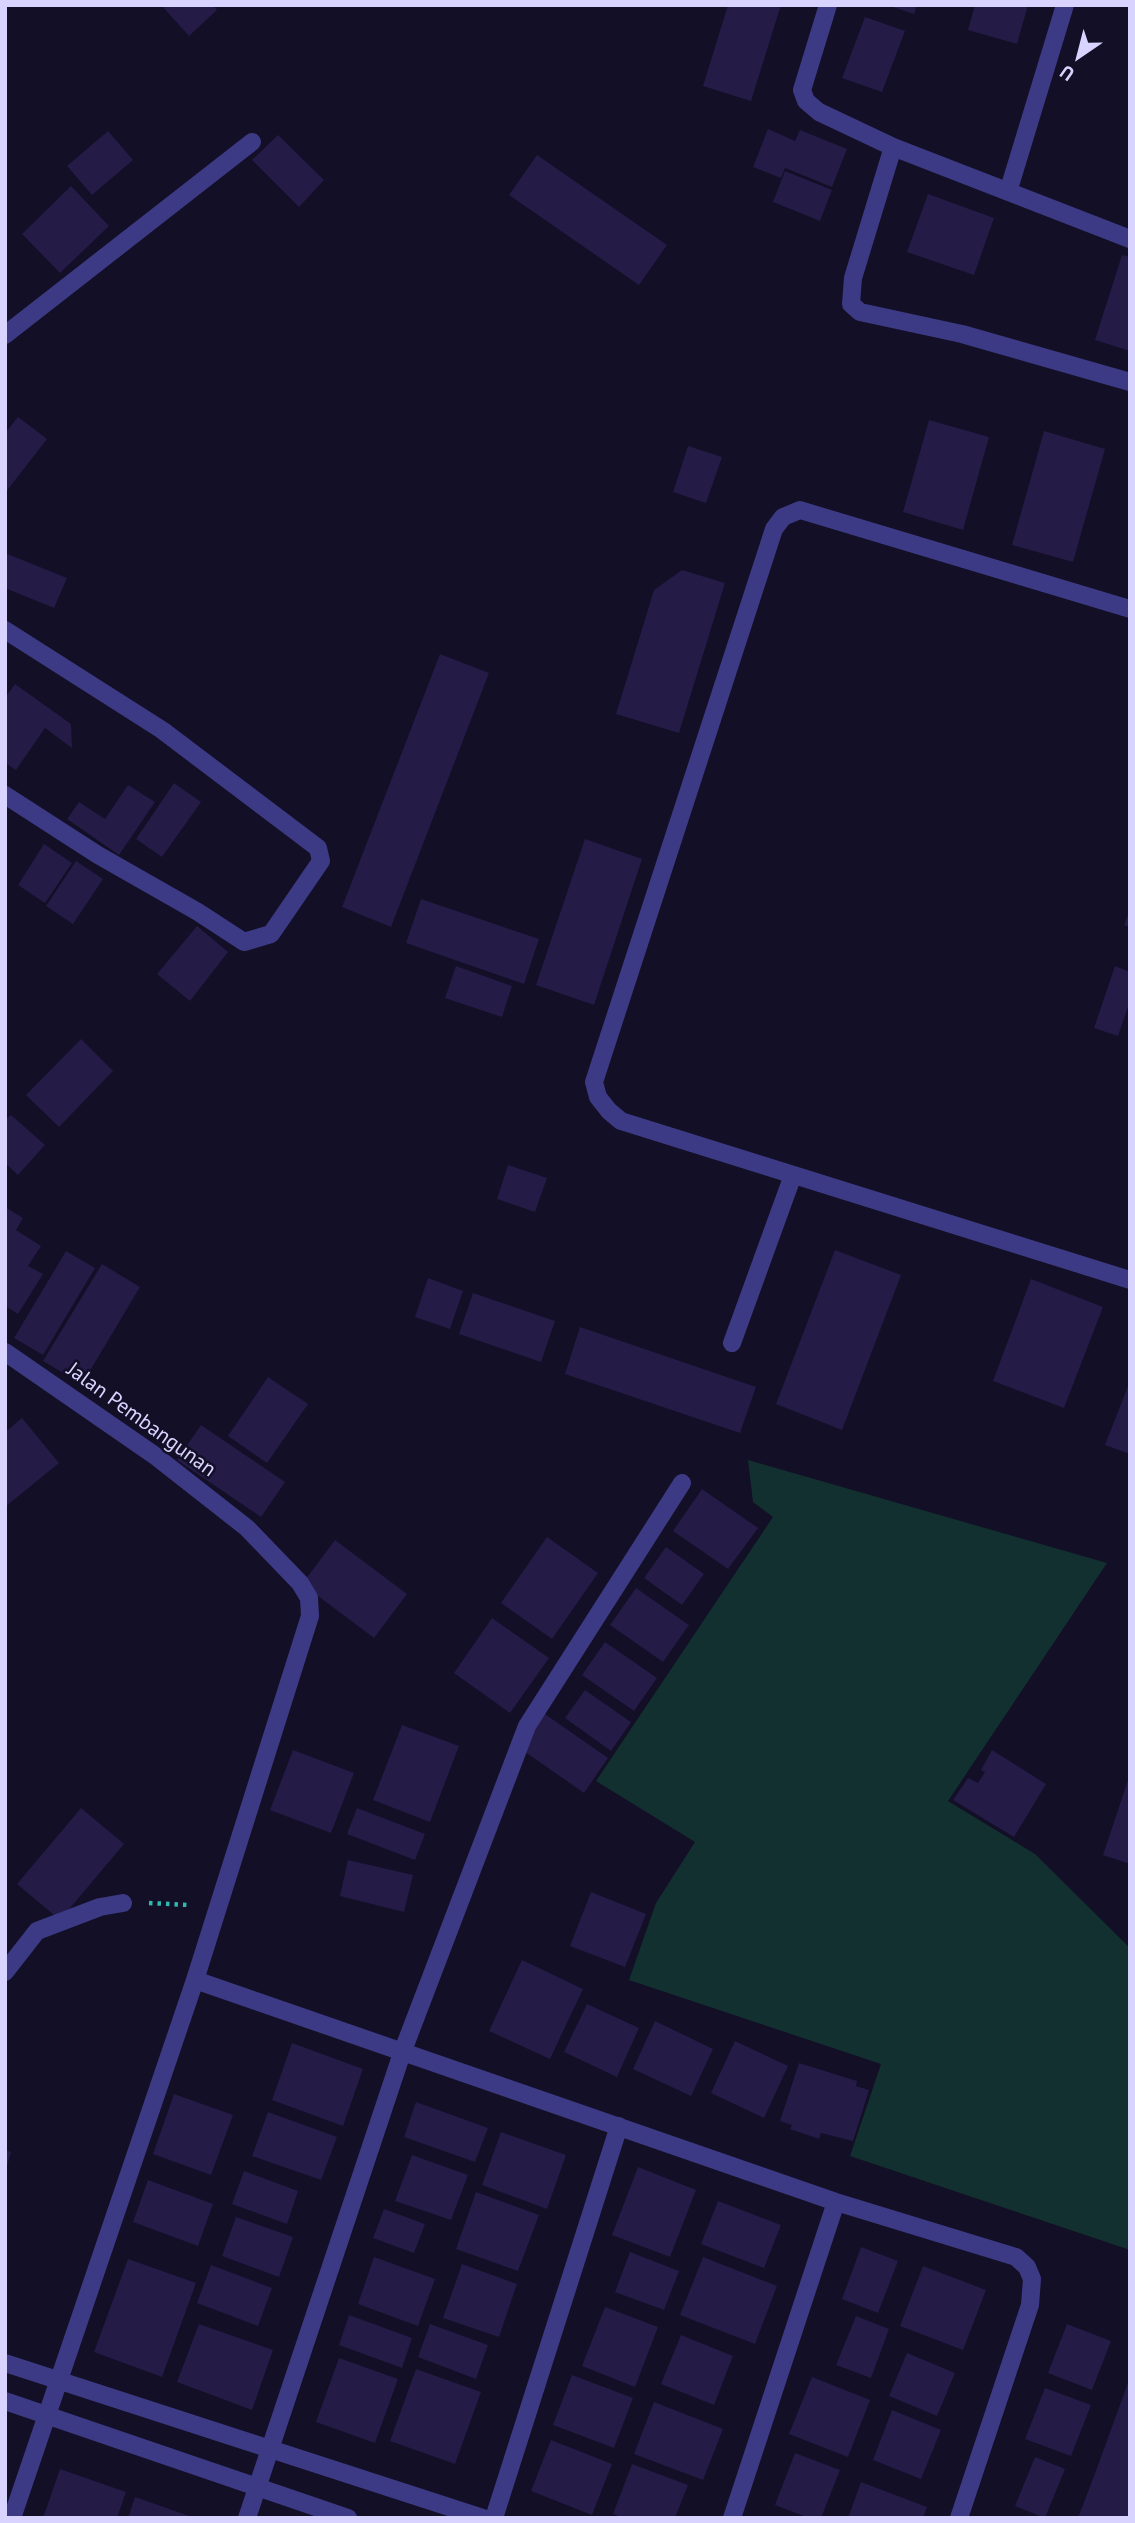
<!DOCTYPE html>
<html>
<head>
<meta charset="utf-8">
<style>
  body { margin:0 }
  #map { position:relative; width:1135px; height:2523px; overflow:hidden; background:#130f26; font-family:"PT Sans",sans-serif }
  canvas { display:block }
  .frame { position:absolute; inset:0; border:7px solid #d9d4ff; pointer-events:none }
  .north { position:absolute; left:1044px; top:21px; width:70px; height:70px; -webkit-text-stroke:5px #130f26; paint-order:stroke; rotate:215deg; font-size:19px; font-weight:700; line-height:28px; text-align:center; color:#d9d4ff }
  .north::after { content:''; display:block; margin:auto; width:24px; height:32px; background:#d9d4ff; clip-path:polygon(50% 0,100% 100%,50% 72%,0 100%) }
</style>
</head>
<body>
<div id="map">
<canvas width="1135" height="2523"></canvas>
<div class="frame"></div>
<div class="north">U</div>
</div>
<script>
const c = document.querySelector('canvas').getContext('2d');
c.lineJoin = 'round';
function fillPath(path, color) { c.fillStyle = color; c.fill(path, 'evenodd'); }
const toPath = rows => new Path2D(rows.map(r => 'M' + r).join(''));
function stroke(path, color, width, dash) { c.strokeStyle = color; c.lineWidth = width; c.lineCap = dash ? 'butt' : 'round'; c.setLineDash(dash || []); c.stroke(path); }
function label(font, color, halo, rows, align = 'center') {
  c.font = font + ' "PT Sans",sans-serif'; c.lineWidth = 5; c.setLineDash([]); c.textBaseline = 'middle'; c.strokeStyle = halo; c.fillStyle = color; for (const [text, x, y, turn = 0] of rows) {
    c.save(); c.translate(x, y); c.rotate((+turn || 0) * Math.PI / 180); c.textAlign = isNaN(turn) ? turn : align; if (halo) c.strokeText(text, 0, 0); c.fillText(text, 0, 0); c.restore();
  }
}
fillPath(toPath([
  [748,1460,1107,1563,948,1801,1035,1854,1130,1948,1130,2250,850,2156,881,2064,629,1980,656,1903,695,1842,596,1781,773,1517,753,1502]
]), '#12302f');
fillPath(toPath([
  [161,5,213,5,217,10,189,36],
  [728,5,781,5,751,101,703,86],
  [887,5,917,5,914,14],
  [975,5,1028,5,1017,44,968,30],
  [865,17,905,31,882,92,842,78],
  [768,129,795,141,800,130,847,149,832,187,785,168,781,178,753,167],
  [108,131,133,160,92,195,67,166],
  [278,135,324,180,299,207,252,160],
  [537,155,667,245,639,285,509,195],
  [785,171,832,190,820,221,773,202],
  [71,186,109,226,60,273,22,234],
  [928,194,994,218,974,275,907,252],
  [1122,255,1130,257,1130,351,1095,340],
  [18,417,47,439,5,493,5,433],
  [929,420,989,437,963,530,903,512],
  [1044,431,1105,449,1073,562,1012,545],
  [688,446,722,457,706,503,673,492],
  [5,553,67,578,54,608,5,588],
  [682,570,725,583,679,733,616,714,654,590],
  [440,654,489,673,391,927,342,907],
  [15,684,71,724,72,748,45,728,16,770,5,763,5,698],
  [174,783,201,802,162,857,136,839],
  [128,785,155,802,119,855,67,819,79,802,105,819],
  [585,839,642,859,594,1005,536,985],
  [44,844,72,863,45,903,18,885],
  [76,861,103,879,73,924,46,906],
  [421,899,539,939,524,984,406,943],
  [1130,910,1130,927,1124,925],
  [197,926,228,952,190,1001,157,974],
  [456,966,512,986,502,1017,445,998],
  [1115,966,1130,972,1130,1001,1118,1036,1094,1028],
  [81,1039,113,1071,59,1127,26,1095],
  [11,1115,45,1145,18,1175,5,1163,5,1120],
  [508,1165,547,1178,535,1212,497,1199],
  [5,1207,23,1218,16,1230,41,1246,28,1266,43,1274,18,1314,5,1306],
  [835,1250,901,1275,842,1430,776,1404],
  [66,1251,95,1268,43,1355,14,1338],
  [102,1264,140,1287,82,1384,43,1361],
  [428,1278,463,1291,450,1329,415,1317],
  [1031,1279,1103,1307,1064,1408,993,1381],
  [473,1293,555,1321,541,1362,459,1334],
  [580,1327,756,1387,740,1433,565,1374],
  [268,1377,308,1404,267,1463,228,1436],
  [1130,1381,1130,1454,1105,1445],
  [22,1418,59,1463,5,1507,5,1432],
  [201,1425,285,1482,261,1517,177,1460],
  [702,1489,758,1528,728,1569,673,1531],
  [547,1537,598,1573,552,1639,501,1603],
  [335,1540,407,1594,374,1638,302,1584],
  [666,1547,704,1574,682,1605,644,1578],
  [636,1588,689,1625,663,1662,610,1625],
  [492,1618,549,1658,510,1713,454,1673],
  [605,1642,657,1678,634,1711,582,1675],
  [585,1690,631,1722,611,1751,565,1718],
  [545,1714,608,1758,584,1793,521,1749],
  [402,1725,459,1746,430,1822,373,1800],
  [293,1750,354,1773,331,1833,270,1810],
  [992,1750,1046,1784,1014,1837,953,1800,968,1778,978,1783,985,1772,981,1770],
  [1130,1774,1130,1864,1103,1855],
  [81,1808,124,1844,60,1920,17,1884],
  [357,1808,425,1834,415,1860,347,1834],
  [348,1860,413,1875,404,1912,340,1896],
  [591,1892,646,1914,625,1967,570,1946],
  [522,1960,583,1989,550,2059,489,2031],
  [587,2004,639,2028,617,2077,564,2052],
  [655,2021,713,2049,691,2096,633,2069],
  [735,2041,788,2066,764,2118,711,2093],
  [292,2043,363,2069,343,2126,272,2100],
  [799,2063,857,2081,856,2086,869,2090,853,2141,821,2133,819,2139,790,2129,792,2125,780,2121],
  [174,2094,233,2115,211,2175,153,2154],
  [416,2102,488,2128,475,2162,404,2137],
  [268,2112,337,2137,321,2180,252,2156],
  [501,2132,566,2155,547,2209,482,2185],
  [5,2150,11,2152,6,2169,5,2168],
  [412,2155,468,2175,451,2220,395,2201],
  [638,2167,696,2190,670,2257,612,2235],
  [244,2171,298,2191,287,2224,232,2204],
  [148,2180,213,2204,198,2246,133,2222],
  [476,2192,539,2215,518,2271,456,2249],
  [718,2201,781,2225,764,2268,701,2244],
  [384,2209,425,2224,414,2253,373,2238],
  [236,2217,293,2237,279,2277,222,2256],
  [861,2247,898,2261,878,2313,842,2299],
  [630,2252,679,2271,664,2310,615,2292],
  [374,2257,435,2279,418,2326,358,2304],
  [703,2257,777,2286,755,2344,680,2315],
  [128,2259,196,2283,162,2377,94,2352],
  [462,2264,517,2284,499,2337,443,2318],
  [211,2265,272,2288,258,2326,197,2303],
  [923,2266,986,2290,963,2350,900,2326],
  [605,2307,658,2327,635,2387,582,2366],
  [349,2315,412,2338,402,2368,339,2345],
  [856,2316,889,2329,871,2378,836,2365],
  [199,2324,273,2350,252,2410,177,2382],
  [430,2324,488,2345,476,2379,418,2357],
  [1067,2324,1111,2341,1092,2390,1048,2373],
  [681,2335,733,2356,714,2405,661,2384],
  [907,2353,955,2373,937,2416,889,2396],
  [339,2358,398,2379,375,2443,316,2422],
  [416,2369,481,2392,455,2464,390,2441],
  [572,2375,633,2398,614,2448,553,2425],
  [812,2377,870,2400,848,2457,789,2434],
  [1129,2380,1130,2518,1078,2518,1097,2468],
  [1045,2388,1091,2405,1071,2456,1025,2439],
  [654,2402,723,2429,703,2480,634,2454],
  [892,2410,941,2430,921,2479,873,2460],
  [551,2440,612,2464,592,2515,531,2491],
  [795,2453,840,2470,821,2518,809,2518,775,2505],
  [1035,2457,1065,2469,1045,2518,1015,2506],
  [632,2464,688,2485,675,2518,624,2518,613,2514],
  [60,2469,126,2492,117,2518,43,2518],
  [861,2482,927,2507,923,2518,848,2518],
  [135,2497,192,2517,192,2518,128,2518]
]), '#241b47');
stroke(toPath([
  [149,1903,189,1905]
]), '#2fb8b0', 4.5, [3.5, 5]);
stroke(toPath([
  [828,5,802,90,806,101,819,112,893,147,1130,239],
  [893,147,853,278,851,304,860,312,962,334,1130,382],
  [1008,192,1065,5],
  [5,335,252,142],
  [1130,609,800,510,783,517,774,529,594,1082,598,1097,609,1111,621,1121,1130,1280],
  [5,630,162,730,318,848,321,861,271,934,244,942,198,912,98,855,5,795],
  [732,1343,793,1175],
  [5,1352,154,1455,247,1528,300,1583,309,1598,310,1616,195,1980,12,2518],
  [5,1972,37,1931,100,1907,123,1903],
  [195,1980,836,2202,1016,2257,1027,2267,1032,2279,1030,2305,959,2518],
  [5,2363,483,2518],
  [5,2401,348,2518],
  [247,2518,402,2053,527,1726,682,1483],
  [494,2518,619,2126],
  [732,2518,836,2202]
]), '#3d3a85', 18);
label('21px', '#d9d4ff', '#130f26', [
  ["Jalan Pembangunan",141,1420,36]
]);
</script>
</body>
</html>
